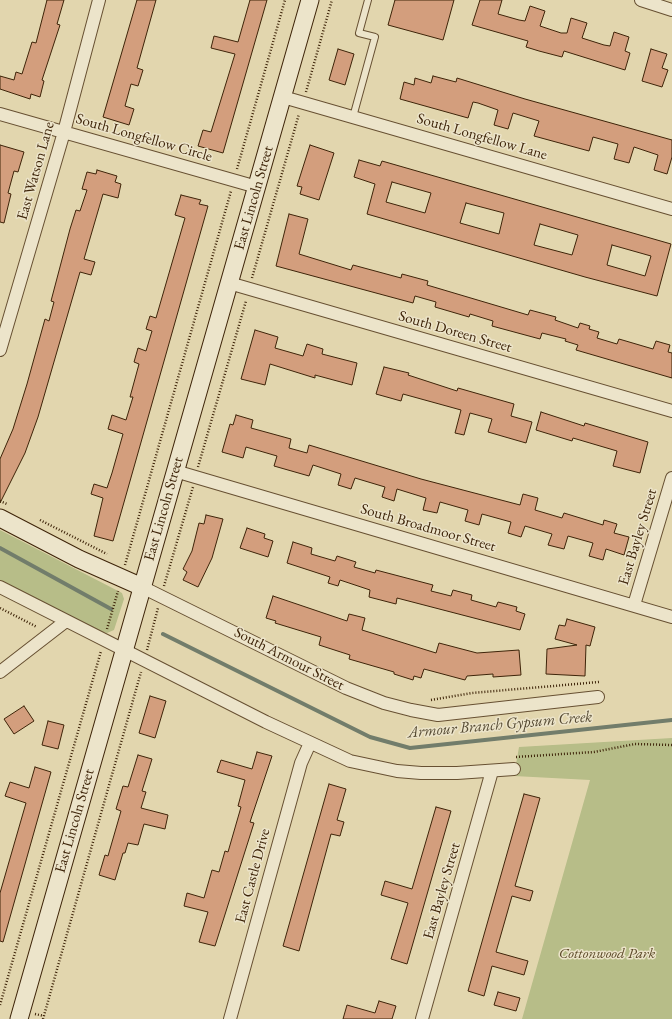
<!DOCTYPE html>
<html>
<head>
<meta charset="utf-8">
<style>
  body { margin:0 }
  canvas { display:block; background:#e2d6ae }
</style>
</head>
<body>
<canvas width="672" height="1019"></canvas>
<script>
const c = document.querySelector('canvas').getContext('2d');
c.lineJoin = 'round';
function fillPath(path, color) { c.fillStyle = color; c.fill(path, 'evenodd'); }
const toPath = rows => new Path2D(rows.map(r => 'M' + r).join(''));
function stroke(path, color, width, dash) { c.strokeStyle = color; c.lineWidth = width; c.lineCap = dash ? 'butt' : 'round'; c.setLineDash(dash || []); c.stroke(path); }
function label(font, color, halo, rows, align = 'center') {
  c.font = font + ' "EB Garamond",serif'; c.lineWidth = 3; c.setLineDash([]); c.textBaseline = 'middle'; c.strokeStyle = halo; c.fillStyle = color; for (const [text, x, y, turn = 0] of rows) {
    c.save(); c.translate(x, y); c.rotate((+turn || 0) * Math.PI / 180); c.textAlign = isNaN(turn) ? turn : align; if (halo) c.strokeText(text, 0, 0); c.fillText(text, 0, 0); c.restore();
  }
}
fillPath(toPath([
  [0,530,122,593,124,599,114,630,107,633,98,631,0,580],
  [672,738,672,1019,522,1019,590,780,514,776,519,747]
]), '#b7bd88');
stroke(toPath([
  [0,548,111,609],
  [163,634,370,737,410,748,672,720]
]), '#727d6b', 4);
const building = toPath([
  [47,0,64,0,57,24,60,25,42,80,44,81,40,97,31,94,30,99,0,89,0,76,14,80,16,72,22,74,32,42,36,43,47,0],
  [137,0,156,0,137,68,143,70,138,86,131,84,125,106,134,109,129,125,103,117,137,0],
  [250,0,267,0,223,153,198,146,203,130,211,132,235,54,211,48,214,36,238,42,250,0],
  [395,0,454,0,443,40,388,25,395,0],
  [480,0,502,0,498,14,519,20,525,21,530,6,545,11,540,26,561,33,567,33,571,18,587,23,582,38,604,45,610,46,614,32,629,37,625,51,630,53,625,70,564,51,562,57,539,51,526,47,528,41,472,25,480,0],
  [338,49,354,54,345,85,329,80,338,49],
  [651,49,667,54,662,68,668,70,662,87,642,81,651,49],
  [433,76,456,82,457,78,525,99,672,140,672,157,667,174,654,170,658,155,634,147,629,163,614,159,618,144,593,137,589,151,534,136,539,121,513,113,508,129,494,125,498,110,478,103,473,102,468,118,400,99,404,82,414,85,415,78,431,83,433,76],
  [0,145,24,152,18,172,14,171,8,193,11,194,4,223,0,222,0,145],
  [310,145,334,153,319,200,300,194,302,187,297,186,310,145],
  [359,160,380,166,382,161,671,244,657,296,585,277,367,214,375,184,354,177,359,160],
  [392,182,431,193,425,213,386,202,392,182],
  [466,203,504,213,499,234,460,223,466,203],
  [540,224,578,235,572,255,534,245,540,224],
  [612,245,651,256,645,276,607,265,612,245],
  [97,170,117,176,115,182,121,184,118,198,103,194,84,259,95,262,91,275,80,272,38,417,25,453,0,503,0,459,13,429,27,384,45,319,49,321,54,302,51,301,70,229,76,210,80,211,87,190,82,189,87,172,96,174,97,170],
  [181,195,201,200,199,204,208,206,113,541,94,536,103,498,91,494,94,484,107,488,112,473,123,434,108,429,112,415,126,420,133,397,130,397,139,364,134,362,138,348,146,351,152,331,146,329,150,316,156,318,185,218,175,215,181,195],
  [289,214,308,219,299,254,351,270,353,265,401,278,402,274,428,281,427,285,528,315,530,310,556,317,555,320,578,328,580,323,590,326,589,329,599,332,597,338,617,344,619,339,653,349,656,341,670,345,668,352,672,353,672,378,576,350,578,345,565,341,566,339,542,333,540,339,492,326,493,321,470,314,469,317,435,307,436,302,415,296,413,303,276,266,289,214],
  [255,330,278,337,275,348,303,356,307,344,323,349,322,354,357,363,352,385,315,375,315,378,270,364,265,385,241,379,255,330],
  [384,367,409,373,408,375,457,391,458,388,514,404,511,416,532,422,526,443,488,432,492,419,470,413,464,435,455,433,461,410,403,394,401,401,376,394,384,367],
  [541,412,584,426,585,423,648,442,640,473,613,466,617,451,573,438,572,441,536,430,541,412],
  [236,415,253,420,251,428,291,439,289,448,307,453,309,445,421,479,520,505,523,494,538,498,535,510,562,518,564,513,603,525,604,520,617,524,614,533,629,537,624,555,606,549,603,560,589,556,593,543,568,536,564,549,548,545,552,534,525,526,521,537,508,533,511,522,482,514,479,525,465,521,468,510,440,502,437,513,423,510,426,498,397,489,394,501,382,497,385,487,355,478,351,489,338,485,341,474,313,465,309,476,274,466,277,456,246,447,243,458,222,452,230,424,233,425,236,415],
  [206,515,223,519,212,558,198,587,183,580,187,572,183,569,192,551,199,523,204,524,206,515],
  [247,528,265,534,264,538,273,541,268,557,240,548,247,528],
  [293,542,312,548,311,554,335,561,337,556,356,562,354,567,375,573,376,570,433,585,431,591,451,596,453,590,472,595,471,600,496,607,498,602,517,607,516,611,525,614,520,630,397,598,396,604,369,597,370,590,340,580,338,586,328,583,330,577,287,563,293,542],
  [273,596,347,621,349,614,365,618,362,630,436,653,439,643,477,653,519,650,521,675,493,677,493,674,467,676,465,680,424,669,421,678,414,676,413,680,394,674,394,672,349,659,350,655,319,645,321,637,275,623,276,621,266,618,273,596],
  [567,619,595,627,590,646,586,645,585,676,546,674,547,649,577,645,555,639,559,625,565,626,567,619],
  [150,696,166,701,155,738,139,733,150,696],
  [24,706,34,721,14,734,4,719,24,706],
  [48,721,64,725,58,749,42,745,48,721],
  [257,752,272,756,250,822,254,823,215,946,199,942,208,912,184,906,187,893,204,898,212,870,219,872,225,851,228,852,241,807,238,806,245,780,217,772,221,760,252,769,257,752],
  [138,755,152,759,142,791,146,792,141,808,168,815,165,829,144,824,138,845,128,843,125,853,123,853,115,880,99,875,105,855,108,856,121,811,116,809,123,786,128,787,138,755],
  [35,767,51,772,3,942,0,941,0,893,26,803,5,796,10,782,29,788,35,767],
  [329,784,346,789,337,820,344,822,340,836,331,834,299,951,283,946,329,784],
  [524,794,540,798,515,886,533,891,530,901,512,896,496,952,528,961,524,975,492,966,484,996,468,991,524,794],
  [436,807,451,811,407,964,391,959,408,903,381,895,385,881,412,889,436,807],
  [498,992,520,998,516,1011,494,1005,498,992],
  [379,1001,396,1006,392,1019,343,1019,347,1005,375,1013,379,1001]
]);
fillPath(building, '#d39e7d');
stroke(building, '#3e2409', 1);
const lane = toPath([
  [353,117,375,37,359,33,368,0]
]);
const street = toPath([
  [641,0,672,10],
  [283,97,672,209],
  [0,114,257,187],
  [229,283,672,411],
  [0,350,64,132,99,0],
  [175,471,672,617],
  [0,587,266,722,350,761,397,771,421,773,457,773,514,769],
  [142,587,346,688,384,703,411,710,438,715,598,697],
  [634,605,672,478],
  [0,672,66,621],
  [230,1019,301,763,310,743],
  [422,1019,492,771]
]);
const secondary = toPath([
  [0,518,79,559,142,587],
  [19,1019,310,0]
]);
stroke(lane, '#675032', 8);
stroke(street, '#675032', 14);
stroke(secondary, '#3e2409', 19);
stroke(toPath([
  [306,92,332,0],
  [237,169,285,0],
  [252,278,299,114],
  [198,467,246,301],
  [0,501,7,504],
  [40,520,107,554],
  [125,565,231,191],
  [164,586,193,487],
  [0,608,37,627],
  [107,629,118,591],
  [147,650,158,608],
  [431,700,472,693,599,682],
  [516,757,594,752,635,744,672,745],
  [0,1005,101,651],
  [35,1014,44,1016],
  [43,1019,141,672]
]), '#3e2409', 2.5, [1, 2]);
stroke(lane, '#ece4ca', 6);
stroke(street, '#ece4ca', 12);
stroke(secondary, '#ece4ca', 17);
label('15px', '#3e2409', '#ece4ca', [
  ["South Longfellow Lane",482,137,16],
  ["South Longfellow Circle",144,138,16],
  ["East Watson Lane",36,171,-74],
  ["East Lincoln Street",254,198,-74],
  ["South Doreen Street",455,332,16],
  ["East Lincoln Street",164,509,-74],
  ["South Broadmoor Street",428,528,16],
  ["East Bayley Street",638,537,-73],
  ["South Armour Street",289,659,27],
  ["East Lincoln Street",75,821,-74],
  ["East Castle Drive",253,876,-75],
  ["East Bayley Street",442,891,-74]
]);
label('italic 15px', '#5c4a29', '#ece4ca', [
  ["Cottonwood Park",607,954]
]);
label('italic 16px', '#544932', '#ece4ca', [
  ["Armour Branch Gypsum Creek",500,725,-5]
]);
</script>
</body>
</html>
